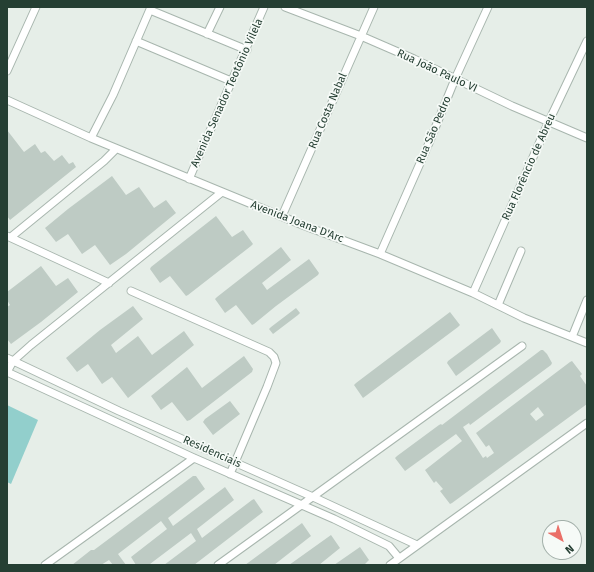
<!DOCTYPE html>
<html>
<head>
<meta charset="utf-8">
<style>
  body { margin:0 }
  #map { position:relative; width:594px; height:572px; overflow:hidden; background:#e6eee8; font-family:"Fira Sans",sans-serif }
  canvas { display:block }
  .frame { position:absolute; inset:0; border:8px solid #253f33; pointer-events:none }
  .north { position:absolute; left:542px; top:520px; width:40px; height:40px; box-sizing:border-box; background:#f6faf7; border:1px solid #a2afa9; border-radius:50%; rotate:141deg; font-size:11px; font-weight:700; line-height:16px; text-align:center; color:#253f33 }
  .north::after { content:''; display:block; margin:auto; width:14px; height:18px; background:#ea6f68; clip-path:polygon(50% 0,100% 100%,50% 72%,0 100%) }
</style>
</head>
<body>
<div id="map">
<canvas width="594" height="572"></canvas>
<div class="frame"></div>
<div class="north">N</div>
</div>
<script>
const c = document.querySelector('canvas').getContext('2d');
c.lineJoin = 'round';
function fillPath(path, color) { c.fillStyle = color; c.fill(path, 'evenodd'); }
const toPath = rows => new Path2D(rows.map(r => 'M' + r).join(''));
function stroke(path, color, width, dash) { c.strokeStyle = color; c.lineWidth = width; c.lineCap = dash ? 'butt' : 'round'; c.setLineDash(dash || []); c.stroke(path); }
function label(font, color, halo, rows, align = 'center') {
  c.font = font + ' "Fira Sans",sans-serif'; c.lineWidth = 3.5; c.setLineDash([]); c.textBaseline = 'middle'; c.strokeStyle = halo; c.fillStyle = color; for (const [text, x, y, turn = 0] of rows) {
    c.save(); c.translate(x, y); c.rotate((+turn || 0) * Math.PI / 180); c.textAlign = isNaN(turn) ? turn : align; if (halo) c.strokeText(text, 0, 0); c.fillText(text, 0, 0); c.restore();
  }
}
fillPath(toPath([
  [7,405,38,420,11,484,7,482]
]), '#92cfcc');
fillPath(toPath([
  [7,130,24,152,35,144,41,153,45,151,54,161,62,155,69,164,73,162,76,167,10,220,7,216],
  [112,176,126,195,139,187,154,208,166,200,176,213,126,254,110,265,95,245,82,254,68,234,56,242,45,228,68,209],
  [216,216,232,237,243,230,253,244,251,246,188,295,186,296,170,276,160,283,150,269,151,267],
  [281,247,291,260,262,283,267,290,309,259,319,273,318,275,276,306,254,324,252,325,236,305,225,313,215,299,217,297],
  [41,266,56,286,68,278,78,292,41,322,11,344,7,339,7,307,10,305,7,300,7,292],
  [133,306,143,319,111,345,116,353,138,336,152,355,184,331,194,345,128,398,112,377,102,384,88,364,77,372,66,358,100,330],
  [296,308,300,313,298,315,273,334,269,329,271,327],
  [450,312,460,325,458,327,363,398,354,385,356,383],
  [492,328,501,341,500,343,456,376,447,363,448,361],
  [541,350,543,350,547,354,552,363,551,365,470,425,469,423,463,427,483,458,486,456,487,458,494,453,489,445,486,447,476,433,570,362,572,361,582,374,580,376,587,386,587,404,452,503,450,504,440,491,443,489,436,481,434,483,425,470,462,441,456,434,405,471,395,458,397,456,439,425,441,424,442,425],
  [538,407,544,415,536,421,530,414],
  [244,356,253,369,252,372,190,420,187,421,172,402,161,410,151,396,187,367,202,388],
  [230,401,240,414,213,435,203,422,205,419],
  [193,476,196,476,205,489,168,518,173,526,225,487,234,500,197,529,202,538,252,500,254,499,263,512,194,565,164,565,196,541,191,533,150,564,136,565,131,557,167,529,161,521,118,554,126,565,113,565,109,560,101,565,72,565,91,550,94,550],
  [302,523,311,536,274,565,245,565],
  [331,535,340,548,319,565,289,565],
  [360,547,369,560,364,565,334,565]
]), '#becbc4');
const street = toPath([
  [285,7,361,36,414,59,512,106,587,138],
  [150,10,247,50],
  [207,34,220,7],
  [136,41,231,81],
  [7,71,36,7],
  [7,100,91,138,305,226,380,254,473,293,524,318,587,343],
  [91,138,113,95,151,7],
  [189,179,264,7],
  [222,192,31,345,13,361,7,372,194,458,334,519,389,546,399,558],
  [282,216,374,7],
  [7,236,109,283],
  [11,237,104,161,116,149],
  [380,254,429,143,455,79,488,7],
  [131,291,269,352,274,357,276,363,267,387,230,474],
  [473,293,549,121,587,41],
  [498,305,521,251],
  [572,337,587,300],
  [7,358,119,411,313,497,417,545],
  [45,565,194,458],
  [218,565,522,346],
  [390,565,587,423]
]);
stroke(street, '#a8b6ae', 9);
stroke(street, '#fff', 7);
label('11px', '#253f33', '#f6faf7', [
  ["Rua João Paulo VI",437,71,25],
  ["Avenida Senador Teotônio Vilela",227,93,-66],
  ["Rua Costa Nabal",328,111,-67],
  ["Rua São Pedro",434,130,-67],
  ["Rua Florêncio de Abreu",529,167,-66],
  ["Avenida Joana D'Arc",297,222,21],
  ["Residenciais",212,452,24]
]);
</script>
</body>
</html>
